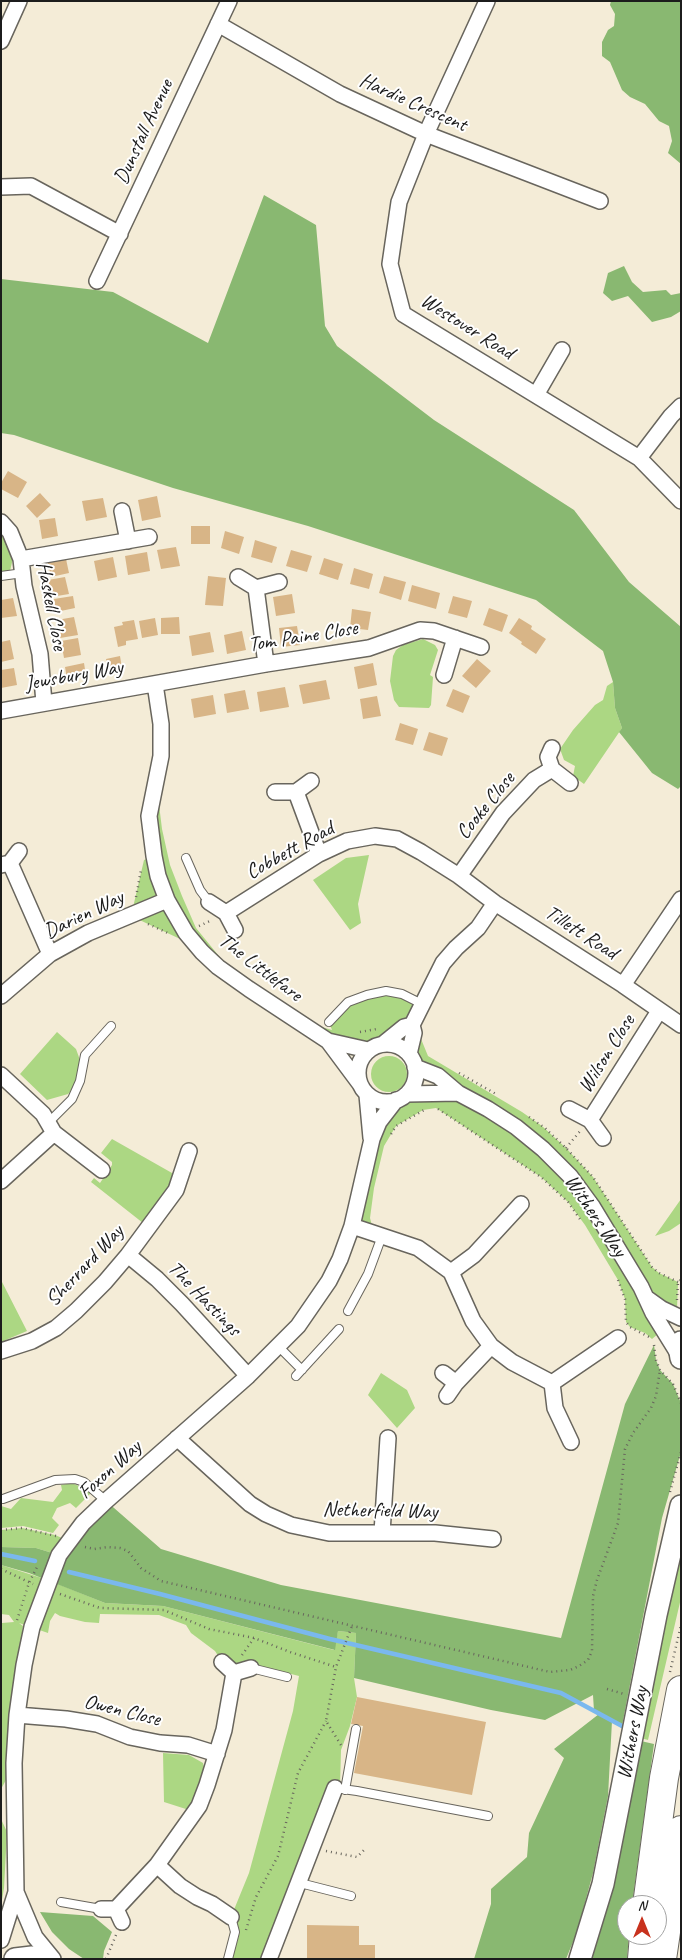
<!DOCTYPE html>
<html>
<head>
<meta charset="utf-8">
<style>
  body { margin:0 }
  #map { position:relative; width:682px; height:1960px; overflow:hidden; background:#f4ecd7; font-family:Caveat,sans-serif }
  canvas { display:block }
  .frame { position:absolute; inset:0; border:2px solid #1c1c1c; pointer-events:none }
  .north { position:absolute; left:617px; top:1895px; width:50px; height:50px; box-sizing:border-box; background:#fff; border:1px solid #a4a4a4; border-radius:50%; rotate:0deg; font-size:14px; font-weight:700; line-height:20px; text-align:center; color:#1c1c1c }
  .north::after { content:''; display:block; margin:auto; width:18px; height:22px; background:#c8321e; clip-path:polygon(50% 0,100% 100%,50% 72%,0 100%) }
</style>
</head>
<body>
<div id="map">
<canvas width="682" height="1960"></canvas>
<div class="frame"></div>
<div class="north">N</div>
</div>
<script>
const c = document.querySelector('canvas').getContext('2d');
c.lineJoin = 'round';
function fillPath(path, color) { c.fillStyle = color; c.fill(path, 'evenodd'); }
const toPath = rows => new Path2D(rows.map(r => 'M' + r).join(''));
function stroke(path, color, width, dash) { c.strokeStyle = color; c.lineWidth = width; c.lineCap = dash ? 'butt' : 'round'; c.setLineDash(dash || []); c.stroke(path); }
function label(font, color, halo, rows, align = 'center') {
  c.font = font + ' Caveat,sans-serif'; c.lineWidth = 4; c.setLineDash([]); c.textBaseline = 'middle'; c.strokeStyle = halo; c.fillStyle = color; for (const [text, x, y, turn = 0] of rows) {
    c.save(); c.translate(x, y); c.rotate((+turn || 0) * Math.PI / 180); c.textAlign = isNaN(turn) ? turn : align; if (halo) c.strokeText(text, 0, 0); c.fillText(text, 0, 0); c.restore();
  }
}
fillPath(toPath([
  [1,530,13,558,10,571,1,572],
  [423,639,435,645,438,650,430,675,433,677,431,705,429,708,399,707,394,700,390,681,393,656,396,650,403,645],
  [613,682,615,708,622,728,584,784,573,776,575,766,564,760,560,749,573,730,595,705,603,700,607,686],
  [156,780,162,829,170,865,182,896,196,928,232,972,186,933,178,938,131,916,144,860,154,856],
  [369,855,358,904,361,923,350,930,313,880,346,858],
  [386,991,413,999,422,1020,419,1034,428,1056,522,1112,542,1126,566,1148,593,1177,652,1267,659,1273,678,1282,677,1309,662,1309,664,1329,652,1339,645,1333,630,1327,626,1322,625,1299,618,1280,585,1225,568,1202,541,1177,436,1108,423,1110,396,1126,384,1146,374,1188,370,1218,374,1233,352,1226,372,1139,396,1100,457,1093,415,1067,409,1054,414,1033,395,1035,368,1050,294,1019,332,1030,329,1022,348,1002],
  [57,1032,76,1049,80,1060,76,1086,68,1094,47,1100,20,1074],
  '371 1074a18 18 0 1 1 36 0a18 18 0 1 1-36 0Z',
  [112,1139,172,1173,173,1180,172,1185,143,1223,91,1182,94,1178,100,1183,112,1165,112,1162,101,1153],
  [681,1199,681,1223,669,1231,655,1236],
  [1,1280,27,1331,1,1342],
  [381,1373,407,1390,415,1408,397,1428,368,1395],
  [72,1483,92,1492,76,1508,70,1503,57,1508,52,1518,59,1525,53,1533,23,1526,1,1528,1,1506,11,1509,21,1498,53,1502,62,1490,61,1485],
  [681,1525,681,1598,648,1740,637,1737],
  [22,1528,55,1535,69,1541,59,1555,36,1548,1,1547,1,1530],
  [1,1565,48,1580,105,1603,163,1606,334,1650,338,1631,356,1633,354,1678,357,1697,350,1726,341,1750,340,1787,271,1959,232,1959,240,1932,231,1917,249,1873,293,1711,299,1676,260,1666,251,1668,222,1662,215,1651,191,1633,186,1625,159,1615,100,1614,99,1623,85,1622,60,1616,55,1613,50,1621,48,1633,19,1623,23,1626,9,1727,6,1780,1,1789,1,1631,2,1623,14,1622,9,1615,1,1614],
  [163,1753,189,1755,203,1763,205,1771,202,1781,189,1810,164,1802],
  [1,1819,7,1832,4,1888,1,1906]
]), '#acd783');
fillPath(toPath([
  [611,1,681,1,681,164,668,153,672,141,669,126,659,121,645,104,630,97,622,90,610,62,602,56,602,42,608,30,614,26,615,14,610,5],
  [264,195,316,225,325,326,337,346,434,420,574,510,629,582,681,627,681,786,678,789,652,773,619,732,622,728,615,708,613,682,603,651,536,600,308,526,173,488,14,435,1,433,1,279,113,292,208,343],
  [624,266,632,282,643,292,666,290,671,295,681,293,681,311,671,317,652,322,628,296,612,301,603,293,608,273],
  [654,1345,656,1360,660,1370,673,1384,681,1403,681,1452,662,1518,622,1726,612,1721,608,1796,593,1873,577,1932,566,1959,474,1959,491,1904,491,1889,527,1857,529,1833,564,1758,554,1749,599,1714,594,1711,593,1695,545,1720,491,1710,354,1678,356,1633,338,1631,335,1650,163,1606,105,1603,29,1573,1,1565,1,1547,36,1548,59,1555,106,1501,161,1549,281,1585,561,1638,625,1404],
  [632,1739,654,1744,632,1905,627,1905,627,1935,629,1935,627,1959,580,1959],
  [40,1912,93,1916,112,1932,104,1951,103,1959,84,1959,69,1949,52,1932]
]), '#89b871');
stroke(toPath([
  [1,1554,35,1561],
  [69,1572,160,1594,330,1639,561,1693,622,1726]
]), '#7ab8ee', 4.5);
fillPath(toPath([
  [8,471,27,482,18,498,1,489,1,483],
  [40,493,51,505,37,518,26,506],
  [157,496,161,517,142,521,138,500],
  [103,498,107,517,86,521,82,501],
  [55,518,58,536,42,539,39,520],
  [191,526,210,526,210,544,191,544],
  [225,531,244,537,239,554,221,548],
  [255,540,277,547,272,563,251,557],
  [176,547,180,566,161,569,157,550],
  [291,550,312,556,307,572,286,566],
  [147,552,150,571,128,575,125,556],
  [113,557,117,577,98,581,94,561],
  [324,558,343,564,338,580,319,574],
  [66,559,69,573,51,577,48,563],
  [354,568,373,574,369,589,350,584],
  [208,576,226,578,223,606,205,605],
  [384,576,406,582,401,600,379,593],
  [65,577,69,594,51,597,48,580],
  [412,585,440,593,436,609,408,601],
  [292,594,295,613,276,616,273,597],
  [73,596,75,608,56,612,54,599],
  [453,596,472,601,467,618,448,613],
  [13,598,17,616,1,618,1,600],
  [489,608,508,615,502,632,483,625],
  [352,609,371,612,368,630,350,628],
  [74,617,78,635,60,638,57,620],
  [179,617,180,634,161,634,161,618],
  [155,618,158,635,142,638,139,621],
  [519,618,532,626,531,629,546,639,536,654,521,644,522,642,509,633],
  [134,620,138,639,126,641,126,645,118,647,114,627,123,625,122,622],
  [297,626,300,645,281,647,279,628],
  [242,631,246,650,227,654,224,635],
  [210,632,214,652,192,656,189,636],
  [78,638,81,655,64,658,61,641],
  [10,640,14,659,1,662,1,642],
  [120,656,122,668,108,671,106,659],
  [477,659,491,671,476,688,462,676],
  [84,663,86,676,67,679,65,667],
  [373,663,377,685,358,689,354,667],
  [14,668,17,685,1,688,1,670],
  [326,680,330,699,303,704,299,685],
  [285,687,289,707,260,712,257,692],
  [453,689,470,696,463,713,446,706],
  [245,690,249,709,227,713,224,694],
  [213,695,216,714,194,718,191,699],
  [377,696,381,716,363,719,360,699],
  [400,723,418,729,413,745,395,740],
  [429,732,448,738,442,756,423,750],
  [357,1697,486,1722,472,1795,354,1773,363,1726,351,1724],
  [307,1925,359,1926,359,1945,375,1945,375,1959,307,1959]
]), '#d8b587');
const lane = toPath([
  [1,576,23,573],
  [186,858,200,890,209,902],
  [329,1022,348,1002,367,995,386,991,402,994,422,1004],
  [48,1123,72,1099,80,1081,85,1055,111,1026],
  [348,1311,368,1274,382,1236],
  [279,1347,302,1370],
  [296,1376,339,1329],
  [3,1499,55,1480,75,1479,84,1482,106,1501],
  [251,1668,287,1677],
  [335,1788,357,1791,488,1816],
  [345,1790,356,1729],
  [300,1883,351,1896],
  [61,1902,101,1909],
  [228,1959,235,1932,231,1917]
]);
const street = toPath([
  [487,1,426,134,399,202,390,264,403,314,639,458,681,501],
  [218,24,340,94,426,134,600,201],
  [1,41,19,1],
  [1,187,31,186,120,234],
  [97,281,229,1],
  [536,395,562,350],
  [639,458,671,416,681,406],
  [122,511,128,541],
  [1,522,10,532,21,559,24,586,40,654,44,703],
  [21,559,149,537],
  [238,577,256,588,279,582],
  [256,588,266,664],
  [444,675,455,638],
  [155,684,161,724,161,756,149,816,154,856,158,876,167,900,186,933,202,952,218,967,249,989,328,1041,360,1084],
  [1,711,266,664,369,648,420,630,434,631,481,647],
  [552,748,548,757,552,769,570,783],
  [275,792,296,792,311,781],
  [296,792,319,854],
  [10,863,50,954],
  [1,865,10,863,19,851],
  [459,876,503,813,534,780,552,769],
  [209,902,226,913,235,930],
  [226,913,319,854,347,841,375,836,397,839,421,852,459,876,495,903,623,985,681,1025],
  [623,985,681,899],
  [1,996,50,954,88,933,167,900],
  [328,1041,368,1050],
  [383,1044,404,1027,412,1025],
  '358 1073a29 29 0 1 1 58 0a29 29 0 1 1-58 0Z',
  [409,1054,414,1033,412,1025,443,963,456,948,478,928,495,903],
  [415,1067,438,1076,458,1093,488,1109,516,1127,543,1149,570,1176,592,1206,641,1287,653,1313,679,1355],
  [1,1075,43,1114,54,1133,102,1170],
  [407,1094,458,1093],
  [367,1095,371,1138],
  [569,1109,590,1120,603,1138],
  [590,1120,659,1011],
  [1,1181,54,1133],
  [352,1226,418,1248,451,1272,473,1321,491,1346,512,1362,552,1383,618,1338],
  [128,1255,157,1279,182,1304,248,1376],
  [451,1272,474,1255,521,1204],
  [648,1299,662,1309,681,1318],
  [1,1351,32,1341,56,1328,76,1311,105,1282,128,1255,176,1190,189,1151],
  [443,1373,456,1383,447,1396],
  [456,1383,491,1346],
  [552,1383,555,1408,571,1442],
  [177,1438,250,1504,266,1514,291,1525,329,1533,435,1533,493,1539],
  [382,1533,388,1438],
  [222,1662,234,1673,251,1668],
  [17,1715,66,1719,97,1724,130,1737,160,1743,188,1745,217,1754],
  [157,1865,180,1886,197,1897,212,1904,231,1917],
  [16,1892,35,1937,53,1959],
  [101,1909,116,1909,122,1922],
  [116,1909,157,1865,199,1806,207,1785,224,1730,234,1673],
  [1,1940,16,1892,14,1763,17,1715,24,1665,32,1627,59,1555,83,1523,106,1501,248,1376,298,1326,329,1281,340,1259,352,1226,372,1139,379,1122,396,1100],
  [269,1959,335,1788]
]);
const secondary = toPath([
  [681,1342,679,1346,681,1358],
  [15,1959,32,1957,41,1959],
  [580,1959,603,1884,656,1615,681,1506]
]);
const highway = toPath([
  [647,1905,664,1778,681,1690],
  [642,1959,644,1935],
  [662,1959,681,1830]
]);
stroke(lane, '#68655d', 10);
stroke(street, '#68655d', 18);
stroke(secondary, '#68655d', 24);
stroke(highway, '#68655d', 30);
stroke(toPath([
  [136,897,141,870],
  [148,924,170,934],
  [199,926,210,921],
  [360,1032,377,1029],
  [459,1073,496,1094],
  [438,1109,541,1177,568,1202,582,1222],
  [529,1117,545,1128,566,1148,593,1177,652,1267,659,1273,678,1282],
  [391,1134,396,1126,424,1110],
  [566,1148,581,1130],
  [618,1280,625,1299,626,1322,630,1327,649,1337],
  [677,1300,678,1282,681,1280],
  [654,1345,656,1360,660,1370,673,1384,681,1403],
  [670,1492,681,1452],
  [1,1530,22,1528,56,1536],
  [85,1547,94,1549,108,1547,120,1548,128,1551,141,1568,161,1581,550,1672,570,1670,579,1666,588,1660,592,1651,593,1596,597,1580,618,1523,625,1449,633,1433,651,1408,656,1396,660,1370],
  [1,1569,33,1584],
  [60,1594,100,1608,164,1610,209,1629,254,1638,290,1652,336,1667],
  [17,1620,29,1583,38,1565],
  [242,1655,254,1638],
  [670,1672,681,1625],
  [607,1689,624,1694],
  [341,1745,326,1721,336,1667,352,1626],
  [326,1851,357,1857,366,1848],
  [246,1930,256,1897,278,1856,298,1773,326,1721],
  [106,1959,116,1935]
]), '#68655d', 2.5, [1, 4]);
stroke(lane, '#fff', 8);
stroke(street, '#fff', 15);
stroke(secondary, '#fff', 21);
stroke(highway, '#fff', 28);
label('21px', '#1c1c1c', '#fff', [
  ["Hardie Crescent",413,103,24],
  ["Dunstall Avenue",144,132,-65],
  ["Westover Road",467,327,32],
  ["Haskell Close",51,606,79],
  ["Tom Paine Close",303,637,-9],
  ["Jewsbury Way",74,676,-10],
  ["Cooke Close",486,806,-51],
  ["Cobbett Road",290,851,-29],
  ["Darien Way",84,915,-26],
  ["Tillett Road",581,933,33],
  ["The Littlefare",260,968,37],
  ["Wilson Close",607,1054,-58],
  ["Withers Way",595,1216,56],
  ["Sherrard Way",85,1266,-47],
  ["The Hastings",204,1299,46],
  ["Foxon Way",110,1470,-42],
  ["Netherfield Way",380,1511,1],
  ["Owen Close",122,1711,14],
  ["Withers Way",633,1733,-79]
]);
</script>
</body>
</html>
